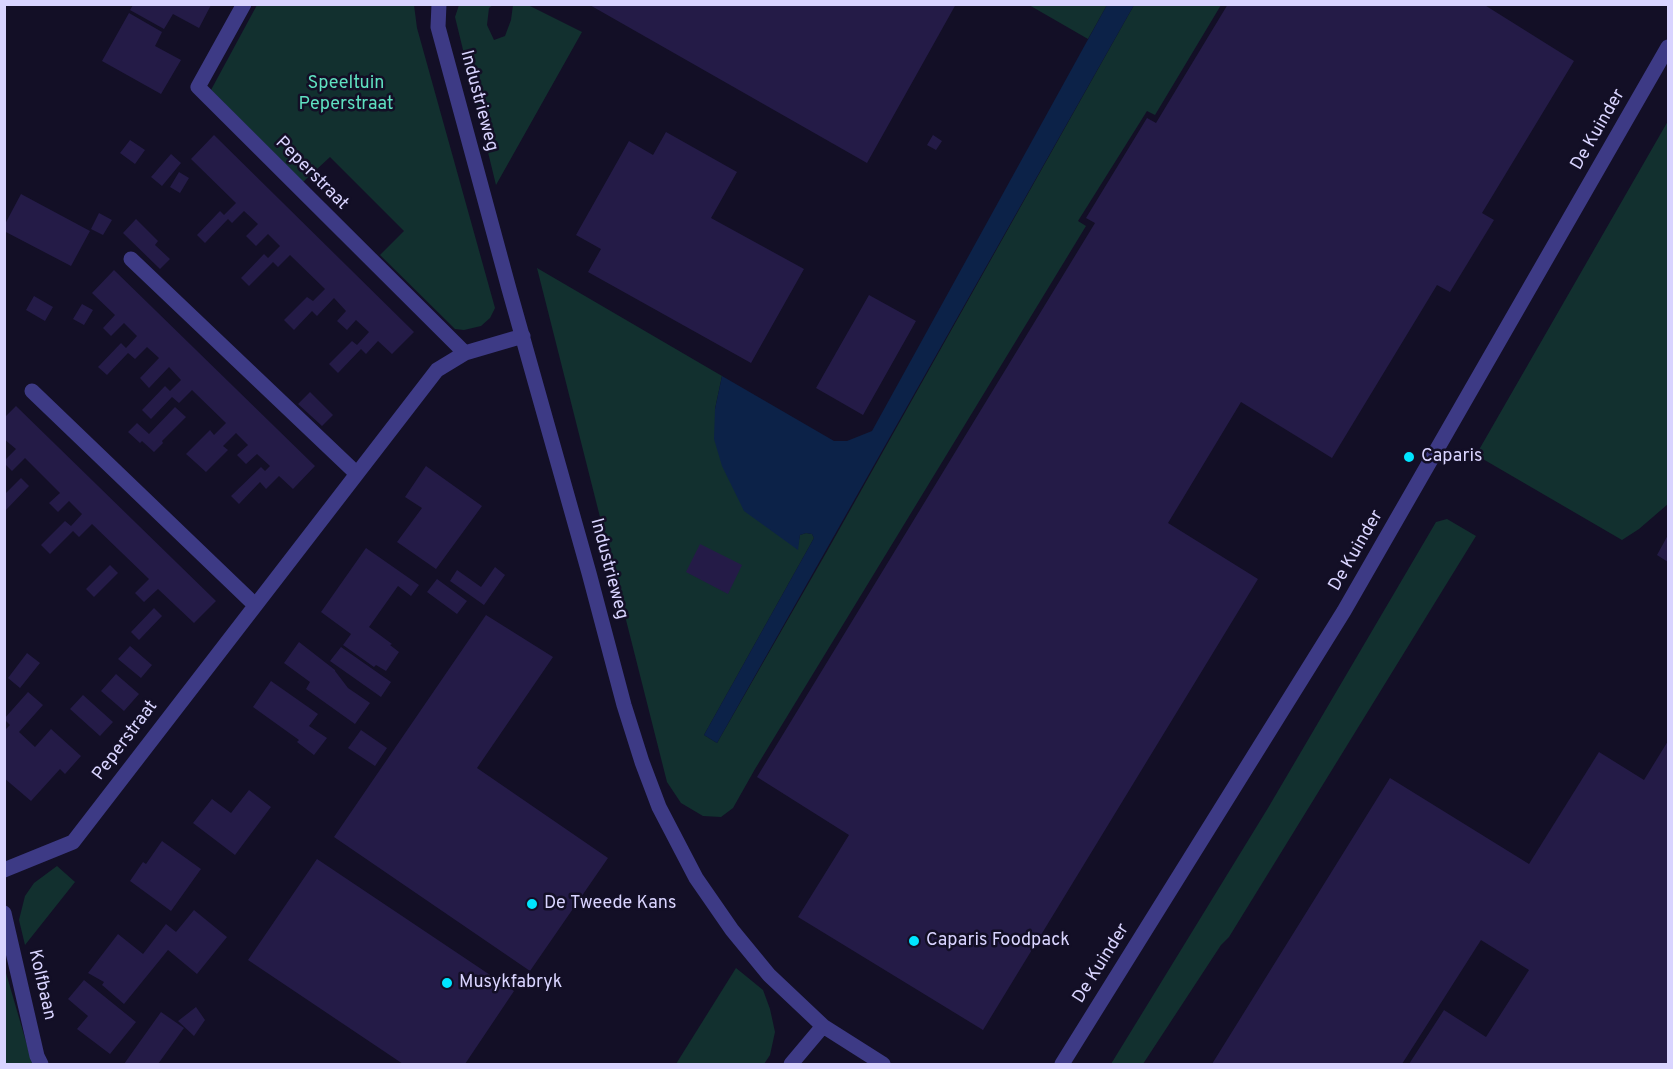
<!DOCTYPE html>
<html>
<head>
<meta charset="utf-8">
<style>
  body { margin:0 }
  #map { position:relative; width:1673px; height:1069px; overflow:hidden; background:#130f26; font-family:Overpass,sans-serif }
  canvas { display:block }
  .frame { position:absolute; inset:0; border:6px solid #d9d4ff; pointer-events:none }
</style>
</head>
<body>
<div id="map">
<canvas width="1673" height="1069"></canvas>
<div class="frame"></div>
</div>
<script>
const c = document.querySelector('canvas').getContext('2d');
c.lineJoin = 'round';
function fillPath(path, color) { c.fillStyle = color; c.fill(path, 'evenodd'); }
const toPath = rows => new Path2D(rows.map(r => 'M' + r).join(''));
function stroke(path, color, width, dash) { c.strokeStyle = color; c.lineWidth = width; c.lineCap = dash ? 'butt' : 'round'; c.setLineDash(dash || []); c.stroke(path); }
function label(font, color, halo, rows, align = 'center') {
  c.font = font + ' Overpass,sans-serif'; c.lineWidth = 5; c.setLineDash([]); c.textBaseline = 'middle'; c.strokeStyle = halo; c.fillStyle = color; for (const [text, x, y, turn = 0] of rows) {
    c.save(); c.translate(x, y); c.rotate((+turn || 0) * Math.PI / 180); c.textAlign = isNaN(turn) ? turn : align; if (halo) c.strokeText(text, 0, 0); c.fillText(text, 0, 0); c.restore();
  }
}
fillPath(toPath([
  [257,5,414,5,417,28,495,308,490,318,481,326,464,330,455,329,380,255,404,231,330,157,303,182,211,90],
  [459,5,493,5,489,8,487,25,494,40,505,36,511,20,513,5,528,5,582,32,496,185,455,17],
  [1029,5,1107,5,1088,39],
  [1134,5,1221,5,1155,115,1147,111,1078,221,1086,226,755,769,733,808,721,817,703,816,681,803,667,782,537,268,722,376,715,409,797,549,800,535,806,533,812,534,814,538,704,735,717,743,826,553],
  [1668,121,1668,504,1639,529,1622,540,1476,455],
  [1447,519,1476,536,1229,937,1221,945,1143,1064,1111,1064,1268,808,1436,522],
  [57,866,75,882,25,945,19,920,25,896,34,883],
  [4,966,31,1059,34,1064,5,1064],
  [736,968,763,990,770,1009,775,1032,770,1055,764,1064,676,1064]
]), '#12302f');
fillPath(toPath([
  [1107,5,1134,5,717,743,704,735,814,538,812,534,806,533,800,535,798,550,744,511,722,466,714,439,715,409,722,376,834,441,847,441,872,431]
]), '#0c2248');
fillPath(toPath([
  [588,4,956,4,867,163],
  [1228,4,1483,4,1574,61,1482,213,1494,220,1450,292,1437,285,1332,458,1241,402,1168,523,1258,579,983,1030,798,917,849,835,757,777,1095,223,1086,218,1147,118,1156,123],
  [133,5,211,5,199,28,173,14,164,29,130,10],
  [129,13,162,32,155,46,181,60,161,94,102,61],
  [666,132,737,172,711,218,804,269,751,363,588,272,601,249,576,235,629,141,653,155],
  [214,135,414,332,392,354,378,341,366,354,361,349,338,373,329,364,352,341,357,345,369,332,356,320,347,330,337,321,346,311,334,298,317,316,312,311,294,330,284,320,307,297,313,301,325,289,290,255,278,267,273,262,249,286,241,278,264,254,268,258,280,246,268,234,256,246,246,236,258,224,244,211,232,223,228,219,205,243,197,235,220,211,224,215,236,203,191,159],
  [933,135,942,141,936,150,927,145],
  [130,140,145,150,135,164,120,153],
  [171,154,181,163,162,186,151,177],
  [179,172,189,178,180,193,170,187],
  [21,194,90,231,71,266,4,231,4,226],
  [99,213,112,220,103,235,91,229],
  [136,219,158,241,155,245,170,259,160,269,123,233],
  [114,270,315,466,293,489,279,476,266,489,260,482,239,504,231,496,261,467,265,471,270,466,257,454,246,464,237,455,248,445,236,433,223,446,228,450,206,472,195,462,186,454,210,430,214,435,226,423,192,390,179,403,172,397,151,419,142,410,165,386,170,391,181,380,169,367,149,388,140,378,159,358,147,347,135,359,128,353,107,375,98,367,121,343,126,348,137,336,124,323,111,336,103,328,115,315,92,293],
  [869,295,916,321,863,415,816,388],
  [34,296,53,307,45,321,26,310],
  [82,304,93,310,84,325,73,319],
  [310,392,333,415,322,426,298,404],
  [16,406,216,601,194,623,158,589,144,602,135,593,149,579,92,524,79,537,73,531,50,554,41,545,65,521,71,526,82,514,69,501,58,512,49,503,60,493,25,458,12,471,4,463,4,461,16,449,4,439,4,418],
  [175,407,186,417,162,441,163,443,154,452,142,441,140,443,128,432,137,423,149,434],
  [426,466,482,506,436,569,397,542,422,508,405,497],
  [21,478,29,486,4,512,4,495],
  [1668,535,1668,562,1657,555],
  [700,544,742,565,728,594,686,572],
  [366,548,419,585,411,596,398,586,369,627,392,644,390,645,399,652,386,671,376,665,374,667,343,645,351,634,321,612],
  [110,565,118,573,94,597,86,589],
  [495,567,505,575,484,605,450,581,457,570,481,587],
  [437,579,467,601,457,614,427,592],
  [154,608,162,616,139,640,131,632],
  [486,615,553,657,477,768,608,858,530,971,334,837],
  [299,642,335,670,335,671,348,688,370,703,355,724,306,689,310,682,284,663],
  [130,646,152,665,141,678,118,659],
  [341,647,391,682,381,697,330,661],
  [27,653,40,663,20,688,8,678],
  [116,674,139,694,124,711,101,691],
  [271,681,318,714,309,726,327,738,314,755,297,742,299,740,253,707],
  [28,692,43,705,19,732,35,747,51,729,81,756,65,774,60,769,31,801,4,778,4,731,10,725,4,719],
  [83,695,113,722,100,736,70,709],
  [361,730,387,748,375,766,348,748],
  [1668,741,1668,1064,1409,1064,1444,1010,1486,1037,1529,970,1481,940,1402,1064,1212,1064,1390,778,1529,864,1599,752,1644,780],
  [249,790,271,807,235,855,193,823,212,799,231,813],
  [162,841,201,869,171,911,130,881,143,862,146,864],
  [317,859,514,991,465,1064,403,1064,248,960],
  [194,910,227,937,197,974,168,950,124,1004,102,985,104,982,88,973,118,934,143,954,166,924,176,932],
  [84,980,136,1022,110,1054,77,1029,88,1016,68,999],
  [196,1007,205,1020,194,1036,178,1021],
  [161,1012,184,1028,158,1064,124,1064]
]), '#241b47');
stroke(toPath([
  [244,4,198,87,465,353],
  [439,4,438,27,509,289,589,573,624,705,642,762,659,807,696,878,732,930,769,975,823,1026,883,1064],
  [131,259,356,473],
  [32,391,255,605],
  [4,870,73,842,437,370,465,353,523,336],
  [4,913,37,1056,41,1064],
  [791,1064,823,1026],
  [1062,1064,1344,611,1668,47]
]), '#3d3a85', 15);
for (const [x, y, r, color] of [
  [1409,457,6,"#00e5ff"],
  [532,904,6,"#00e5ff"],
  [914,941,6,"#00e5ff"],
  [447,983,6,"#00e5ff"]
]) { const dot = new Path2D(); dot.arc(x, y, r, 0, 2 * Math.PI); c.fillStyle = color; c.fill(dot); stroke(dot, '#130f26', 2); }
label('18px', '#5fe0c0', '#130f26', [
  ["Speeltuin",346,84],
  ["Peperstraat",346,105]
]);
label('18px', '#d9d4ff', '#130f26', [
  ["Industrieweg",478,101,75],
  ["De Kuinder",1599,130,-60],
  ["Peperstraat",311,174,45],
  ["De Kuinder",1357,551,-60],
  ["Industrieweg",608,569,75],
  ["Peperstraat",126,741,-53],
  ["De Kuinder",1102,964,-58],
  ["Kolfbaan",41,985,77]
]);
label('18px', '#d9d4ff', '#130f26', [
  ["Caparis",1421,457],
  ["De Tweede Kans",544,904],
  ["Caparis Foodpack",926,941],
  ["Musykfabryk",459,983]
], 'left');
</script>
</body>
</html>
